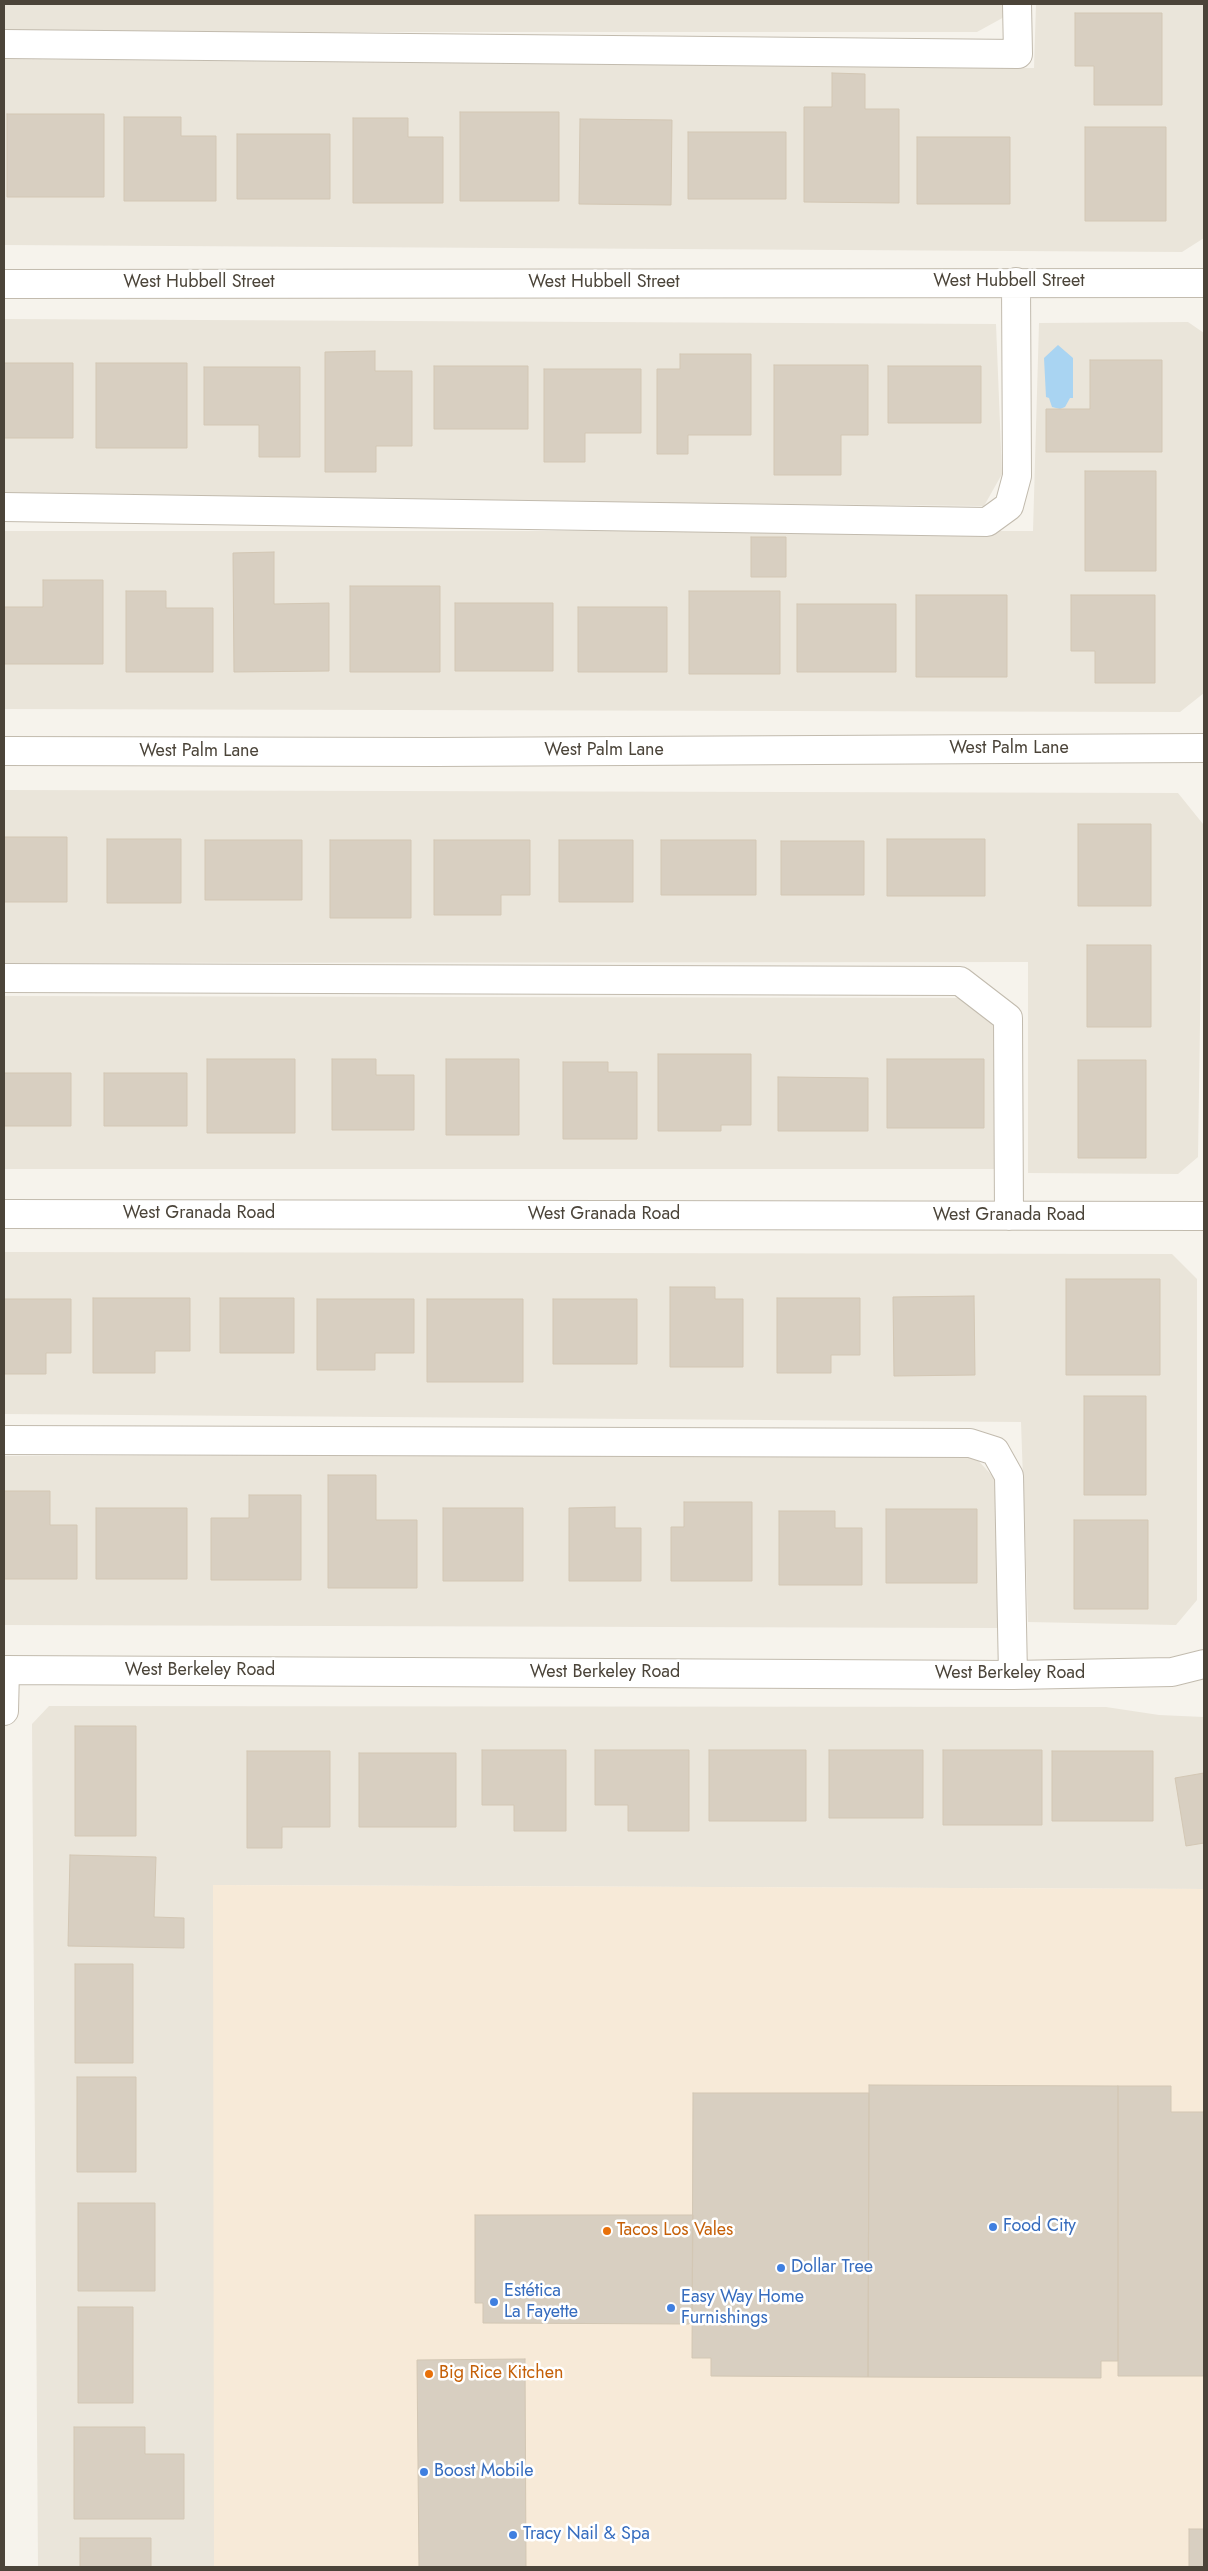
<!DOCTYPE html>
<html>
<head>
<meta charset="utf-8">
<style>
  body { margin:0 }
  #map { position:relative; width:1208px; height:2571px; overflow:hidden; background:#f6f3ec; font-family:Jost,sans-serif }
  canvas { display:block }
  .frame { position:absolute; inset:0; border:5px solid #4b4439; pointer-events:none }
</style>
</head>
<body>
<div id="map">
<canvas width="1208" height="2571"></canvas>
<div class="frame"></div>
</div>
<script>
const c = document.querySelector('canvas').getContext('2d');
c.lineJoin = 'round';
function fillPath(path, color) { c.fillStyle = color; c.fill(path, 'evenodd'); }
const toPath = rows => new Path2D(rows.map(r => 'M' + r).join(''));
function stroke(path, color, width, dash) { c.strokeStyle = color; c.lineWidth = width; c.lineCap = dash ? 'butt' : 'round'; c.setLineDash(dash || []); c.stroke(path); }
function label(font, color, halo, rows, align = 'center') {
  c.font = font + ' Jost,sans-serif'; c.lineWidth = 5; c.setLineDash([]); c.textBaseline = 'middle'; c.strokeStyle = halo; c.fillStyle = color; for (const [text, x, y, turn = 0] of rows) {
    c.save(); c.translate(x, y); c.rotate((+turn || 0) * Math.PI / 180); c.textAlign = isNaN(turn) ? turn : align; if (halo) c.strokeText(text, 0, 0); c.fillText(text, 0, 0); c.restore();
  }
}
fillPath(toPath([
  [4,4,1005,4,1006,16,977,32,4,32],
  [1036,4,1204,4,1204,238,1182,252,4,245,4,59,1034,68],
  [4,319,996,324,1002,474,984,506,4,497],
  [1188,322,1204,333,1204,693,1180,712,4,709,4,531,1033,531,1039,323],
  [4,790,1178,793,1203,824,1198,1157,1178,1174,1028,1173,1028,962,4,963],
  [4,996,964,998,997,1025,997,1169,4,1169],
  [4,1252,1172,1254,1197,1279,1197,1600,1176,1625,1028,1622,1021,1422,4,1414],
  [971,1453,1000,1484,997,1628,4,1625,4,1456],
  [49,1706,1106,1707,1159,1715,1204,1717,1204,1889,214,1885,214,2567,38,2567,32,1724]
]), '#eae5da');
fillPath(toPath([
  [213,1885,1204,1889,1204,2567,214,2567]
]), '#f7ead8');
fillPath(toPath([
  [1058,345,1073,358,1073,398,1070,398,1065,407,1060,409,1052,407,1049,398,1046,397,1044,358]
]), '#a9d4f2');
const building = toPath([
  [1075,13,1162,13,1162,105,1094,105,1094,66,1075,66,1075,13],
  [832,73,865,74,865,109,899,109,899,203,804,202,804,107,832,107,832,73],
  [460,112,559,112,559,201,460,201,460,112],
  [7,114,104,114,104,197,7,197,7,114],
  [124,117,181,117,181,136,216,136,216,201,124,201,124,117],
  [353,118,408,118,408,137,443,137,443,203,353,203,353,118],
  [580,119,672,120,671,205,579,204,580,119],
  [1085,127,1166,127,1166,221,1085,221,1085,127],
  [688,132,786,132,786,199,688,199,688,132],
  [237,134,330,134,330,199,237,199,237,134],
  [917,137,1010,137,1010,204,917,204,917,137],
  [375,351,375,371,412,371,412,446,376,446,376,472,325,472,325,352,375,351],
  [680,354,751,354,751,435,688,435,688,454,657,454,657,369,680,369,680,354],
  [1090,360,1162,360,1162,452,1046,452,1046,409,1090,409,1090,360],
  [4,363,73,363,73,438,4,438,4,363],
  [96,363,187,363,187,448,96,448,96,363],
  [774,365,868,365,868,435,841,435,841,475,774,475,774,365],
  [434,366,528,366,528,429,434,429,434,366],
  [888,366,981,366,981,423,888,423,888,366],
  [204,367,300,367,300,457,259,457,259,425,204,425,204,367],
  [544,369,641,369,641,433,585,433,585,462,544,462,544,369],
  [1085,471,1156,471,1156,571,1085,571,1085,471],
  [751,537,786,537,786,577,751,577,751,537],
  [274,552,274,604,329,603,329,671,234,672,233,553,274,552],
  [43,580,103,580,103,664,4,664,4,607,43,607,43,580],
  [350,586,440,586,440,672,350,672,350,586],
  [126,591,166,591,166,608,213,608,213,672,126,672,126,591],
  [689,591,780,591,780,674,689,674,689,591],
  [916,595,1007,595,1007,677,916,677,916,595],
  [1071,595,1155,595,1155,683,1095,683,1095,651,1071,651,1071,595],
  [455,603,553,603,553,671,455,671,455,603],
  [797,604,896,604,896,672,797,672,797,604],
  [578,607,667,607,667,672,578,672,578,607],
  [1078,824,1151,824,1151,906,1078,906,1078,824],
  [4,837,67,837,67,902,4,902,4,837],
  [107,839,181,839,181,903,107,903,107,839],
  [887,839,985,839,985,896,887,896,887,839],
  [205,840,302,840,302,900,205,900,205,840],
  [330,840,411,840,411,918,330,918,330,840],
  [434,840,530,840,530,895,501,895,501,915,434,915,434,840],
  [559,840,633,840,633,902,559,902,559,840],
  [661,840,756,840,756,895,661,895,661,840],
  [781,841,864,841,864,895,781,895,781,841],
  [1087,945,1151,945,1151,1027,1087,1027,1087,945],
  [658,1054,751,1054,751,1125,721,1125,721,1131,658,1131,658,1054],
  [207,1059,295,1059,295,1133,207,1133,207,1059],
  [332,1059,376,1059,376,1075,414,1075,414,1130,332,1130,332,1059],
  [446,1059,519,1059,519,1135,446,1135,446,1059],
  [887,1059,984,1059,984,1128,887,1128,887,1059],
  [1078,1060,1146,1060,1146,1158,1078,1158,1078,1060],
  [563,1062,608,1062,608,1072,637,1072,637,1139,563,1139,563,1062],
  [4,1073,71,1073,71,1126,4,1126,4,1073],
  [104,1073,187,1073,187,1126,104,1126,104,1073],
  [778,1077,868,1078,868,1131,778,1131,778,1077],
  [1066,1279,1160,1279,1160,1375,1066,1375,1066,1279],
  [670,1287,715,1287,715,1299,743,1299,743,1367,670,1367,670,1287],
  [974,1296,975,1375,894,1376,893,1297,974,1296],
  [93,1298,190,1298,190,1351,155,1351,155,1373,93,1373,93,1298],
  [220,1298,294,1298,294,1353,220,1353,220,1298],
  [777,1298,860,1298,860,1355,831,1355,831,1373,777,1373,777,1298],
  [4,1299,71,1299,71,1353,46,1353,46,1374,4,1374,4,1299],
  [317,1299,414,1299,414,1353,375,1353,375,1370,317,1370,317,1299],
  [427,1299,523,1299,523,1382,427,1382,427,1299],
  [553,1299,637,1299,637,1364,553,1364,553,1299],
  [1084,1396,1146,1396,1146,1495,1084,1495,1084,1396],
  [328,1475,376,1475,376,1520,417,1520,417,1588,328,1588,328,1475],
  [4,1491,50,1491,50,1525,77,1525,77,1579,4,1579,4,1491],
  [249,1495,301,1495,301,1580,211,1580,211,1518,249,1518,249,1495],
  [684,1502,752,1502,752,1581,671,1581,671,1527,684,1527,684,1502],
  [615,1507,615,1528,641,1528,641,1581,569,1581,569,1508,615,1507],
  [96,1508,187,1508,187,1579,96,1579,96,1508],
  [443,1508,523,1508,523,1581,443,1581,443,1508],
  [886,1509,977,1509,977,1583,886,1583,886,1509],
  [779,1511,835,1511,835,1528,862,1528,862,1585,779,1585,779,1511],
  [1074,1520,1148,1520,1148,1609,1074,1609,1074,1520],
  [75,1726,136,1726,136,1836,75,1836,75,1726],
  [482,1750,566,1750,566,1831,514,1831,514,1805,482,1805,482,1750],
  [595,1750,689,1750,689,1831,628,1831,628,1805,595,1805,595,1750],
  [709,1750,806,1750,806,1821,709,1821,709,1750],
  [829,1750,923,1750,923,1818,829,1818,829,1750],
  [943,1750,1042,1750,1042,1825,943,1825,943,1750],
  [247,1751,330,1751,330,1827,282,1827,282,1848,247,1848,247,1751],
  [1052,1751,1153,1751,1153,1821,1052,1821,1052,1751],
  [359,1753,456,1753,456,1827,359,1827,359,1753],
  [1204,1773,1204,1843,1186,1846,1175,1778,1204,1773],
  [70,1855,156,1857,154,1917,184,1918,184,1948,68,1946,70,1855],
  [75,1964,133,1964,133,2063,75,2063,75,1964],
  [77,2077,136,2077,136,2172,77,2172,77,2077],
  [869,2085,1118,2086,1118,2361,1101,2361,1101,2378,868,2377,869,2085],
  [1118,2086,1171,2086,1171,2112,1204,2112,1204,2376,1118,2376,1118,2086],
  [693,2093,869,2093,868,2377,711,2376,711,2358,692,2358,693,2093],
  [78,2203,155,2203,155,2291,78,2291,78,2203],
  [475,2215,693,2215,692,2320,689,2324,483,2323,483,2303,475,2303,475,2215],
  [78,2307,133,2307,133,2403,78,2403,78,2307],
  [525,2359,526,2567,419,2567,417,2360,525,2359],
  [74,2427,145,2427,145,2454,184,2454,184,2519,74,2519,74,2427],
  [1189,2529,1204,2529,1204,2567,1189,2567,1189,2529],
  [80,2538,151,2538,151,2567,80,2567,80,2538]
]);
fillPath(building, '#d8cfc1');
stroke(building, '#d3c7b4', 1);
const minor = toPath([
  [4,44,1018,54,1017,4],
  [4,284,1204,283],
  [4,507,987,522,1009,506,1017,476,1016,282],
  [4,751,435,752,1204,748],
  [4,978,960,981,1008,1018,1009,1216],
  [4,1214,1204,1216],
  [4,1440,970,1443,995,1451,1009,1476,1013,1675],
  [4,1670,1013,1675,1172,1672,1204,1664],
  [4,1711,5,1670]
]);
stroke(minor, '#c2bbae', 30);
stroke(minor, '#fff', 28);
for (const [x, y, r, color] of [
  [993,2227,5,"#3f7fe0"],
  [607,2231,5,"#e8710a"],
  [781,2268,5,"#3f7fe0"],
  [494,2302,5,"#3f7fe0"],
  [671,2308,5,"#3f7fe0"],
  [429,2374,5,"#e8710a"],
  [424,2472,5,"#3f7fe0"],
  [513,2535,5,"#3f7fe0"]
]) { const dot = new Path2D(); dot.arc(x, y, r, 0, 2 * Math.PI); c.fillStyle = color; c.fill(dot); stroke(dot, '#fff', 2); }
label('18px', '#4b4439', '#fff', [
  ["West Hubbell Street",1009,282],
  ["West Hubbell Street",199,283],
  ["West Hubbell Street",604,283],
  ["West Palm Lane",1009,749],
  ["West Palm Lane",604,751],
  ["West Palm Lane",199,752],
  ["West Granada Road",199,1214],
  ["West Granada Road",604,1215],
  ["West Granada Road",1009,1216],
  ["West Berkeley Road",200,1671],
  ["West Berkeley Road",605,1673],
  ["West Berkeley Road",1010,1674]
]);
label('18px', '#366cbe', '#fff', [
  ["Food City",1003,2227],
  ["Dollar Tree",791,2268],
  ["Estética",504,2292],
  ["La Fayette",504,2313],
  ["Easy Way Home",681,2298],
  ["Furnishings",681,2319],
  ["Boost Mobile",434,2472],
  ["Tracy Nail & Spa",523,2535]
], 'left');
label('18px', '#c56008', '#fff', [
  ["Tacos Los Vales",617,2231],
  ["Big Rice Kitchen",439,2374]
], 'left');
</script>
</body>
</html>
